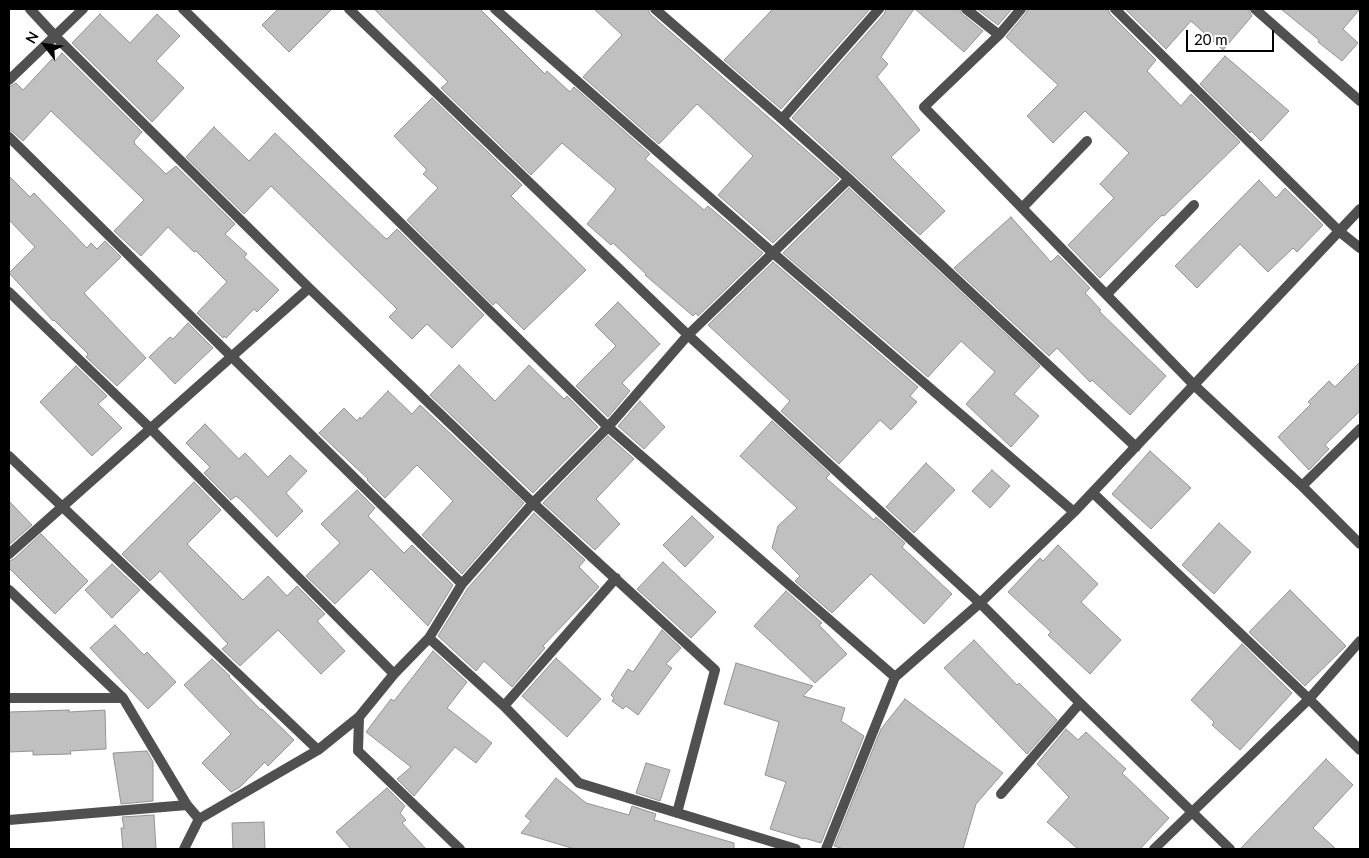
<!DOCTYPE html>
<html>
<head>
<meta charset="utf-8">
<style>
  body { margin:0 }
  #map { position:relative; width:1369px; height:858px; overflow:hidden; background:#fff; font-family:Lato,sans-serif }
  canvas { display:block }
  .frame { position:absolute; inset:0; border:10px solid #000; pointer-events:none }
  .north { position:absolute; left:20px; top:20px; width:50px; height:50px; -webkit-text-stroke:4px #fff; paint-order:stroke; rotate:300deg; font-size:14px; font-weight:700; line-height:20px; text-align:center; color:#000 }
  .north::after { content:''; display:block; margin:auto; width:18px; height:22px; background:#000; clip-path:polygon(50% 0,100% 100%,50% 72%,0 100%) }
  .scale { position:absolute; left:1186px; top:30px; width:88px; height:22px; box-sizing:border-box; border:2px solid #000; border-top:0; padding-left:6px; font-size:15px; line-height:18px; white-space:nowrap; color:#000; -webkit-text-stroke:4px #fff; paint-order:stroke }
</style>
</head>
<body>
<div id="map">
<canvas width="1369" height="858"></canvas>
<div class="frame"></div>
<div class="north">N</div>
<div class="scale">20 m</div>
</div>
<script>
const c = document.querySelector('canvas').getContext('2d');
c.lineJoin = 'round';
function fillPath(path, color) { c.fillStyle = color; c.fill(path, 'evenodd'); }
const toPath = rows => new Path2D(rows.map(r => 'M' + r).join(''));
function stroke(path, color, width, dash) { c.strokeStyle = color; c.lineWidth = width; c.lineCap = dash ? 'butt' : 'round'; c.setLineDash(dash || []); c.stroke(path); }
const building = toPath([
  [278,9,332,9,289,52,262,25,278,9],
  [374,9,480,9,545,74,547,71,570,92,574,87,650,154,645,159,704,210,708,206,763,253,698,316,696,313,693,316,645,275,646,274,613,243,611,245,587,224,616,189,562,143,531,175,441,88,448,82,374,9],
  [594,9,648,9,650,14,839,179,773,243,718,195,753,156,697,104,659,144,583,77,622,35,594,9],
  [773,9,870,9,781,109,724,60,773,9],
  [886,9,914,9,881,57,888,64,877,77,920,130,891,157,945,211,920,235,792,118,884,14,886,9],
  [915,9,959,9,962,14,983,31,964,52,915,9],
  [977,9,1012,9,998,25,977,9],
  [1028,9,1108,9,1110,14,1156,60,1147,71,1181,106,1191,94,1240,142,1164,216,1162,215,1100,278,1068,245,1114,198,1100,184,1129,153,1085,111,1053,143,1027,116,1058,85,1006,37,1026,13,1028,9],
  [1125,9,1248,9,1252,16,1223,50,1191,21,1166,49,1125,9],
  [1281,9,1360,9,1343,29,1358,43,1342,61,1318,42,1319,40,1281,9],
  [100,14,130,43,157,14,180,36,156,61,184,88,152,122,72,43,100,14],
  [62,53,142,132,134,141,135,144,166,174,176,166,235,224,225,234,247,254,244,257,279,290,257,312,254,309,226,338,224,336,223,338,197,313,227,282,196,251,194,252,168,227,141,256,114,231,144,200,116,173,51,111,23,141,13,132,9,130,9,87,16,83,23,90,52,59,55,61,62,53],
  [1225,56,1289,111,1261,141,1251,131,1250,133,1200,84,1225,56],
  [432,98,522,185,511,196,586,270,524,330,496,302,493,305,407,220,438,188,423,174,427,170,394,136,432,98],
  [214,127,249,161,275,133,385,238,387,239,397,229,484,315,452,348,427,324,412,339,389,317,397,309,271,186,244,214,186,157,214,127],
  [9,176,30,197,34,193,87,248,91,243,97,249,105,241,121,257,84,293,146,358,117,386,86,357,88,354,54,320,53,321,9,273,35,247,9,220,9,176],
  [1259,180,1276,198,1285,188,1323,225,1297,252,1293,248,1268,272,1240,244,1197,288,1175,266,1259,180],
  [849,188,1040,366,1014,394,1039,416,1011,447,966,404,995,372,961,341,928,377,783,253,849,188],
  [1011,217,1051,262,1058,255,1090,288,1085,293,1101,310,1099,311,1166,376,1130,415,1092,380,1090,382,1057,348,1049,356,954,268,1011,217],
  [773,262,918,387,910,396,917,402,891,430,880,420,839,464,781,411,790,401,708,325,773,262],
  [618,302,660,344,622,383,630,391,608,417,576,386,616,346,595,325,618,302],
  [188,323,213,348,175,384,149,357,170,337,173,339,188,323],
  [1360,362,1360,411,1325,445,1329,449,1309,470,1278,437,1311,404,1308,402,1329,381,1335,387,1360,362],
  [459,365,495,401,529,365,564,399,567,396,598,427,533,493,430,395,459,365],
  [76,366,107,396,98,404,122,428,92,456,40,402,76,366],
  [388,391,412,414,420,405,524,503,462,574,422,535,453,501,417,465,385,498,367,480,368,479,319,433,344,408,357,421,360,417,361,419,388,391],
  [640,401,665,427,644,449,618,426,640,401],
  [772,421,830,474,826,478,874,520,876,517,905,543,902,547,952,594,924,624,871,574,832,613,795,581,800,576,772,548,778,526,797,508,740,456,772,421],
  [205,424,239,459,245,453,268,477,290,455,307,471,286,493,303,511,277,537,241,500,236,496,231,500,204,473,210,467,186,443,205,424],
  [608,436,634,459,596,499,620,524,595,550,543,503,608,436],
  [1150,451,1191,488,1151,529,1112,494,1150,451],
  [926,463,955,490,914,533,886,507,926,463],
  [992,470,1010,486,990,508,972,491,992,470],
  [194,482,221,510,187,544,243,600,268,576,287,596,297,586,325,614,317,621,345,651,321,674,278,630,240,666,222,649,228,644,160,571,150,581,122,554,194,482],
  [357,490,375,508,368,516,404,553,412,545,453,585,428,626,371,569,335,604,306,576,340,543,321,524,357,490],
  [9,501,32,525,9,545,9,501],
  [534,513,585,560,579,567,599,587,543,646,545,648,512,687,484,661,476,671,438,636,468,588,534,513],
  [692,516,714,537,685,567,663,545,692,516],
  [1219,523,1251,552,1214,594,1182,565,1219,523],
  [41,534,88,581,55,614,9,568,9,561,14,559,41,534],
  [1058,545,1098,584,1081,602,1121,640,1090,674,1048,635,1051,632,1008,592,1040,558,1043,561,1058,545],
  [663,562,716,612,691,638,637,589,663,562],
  [112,564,140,590,112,618,85,590,112,564],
  [1290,590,1346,646,1305,686,1249,632,1290,590],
  [786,591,822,623,819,625,847,654,815,683,754,626,786,591],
  [115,625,144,655,147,652,176,682,148,709,90,648,115,625],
  [662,630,681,648,666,664,672,668,638,715,626,706,623,709,612,701,614,698,611,695,628,669,633,672,662,630],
  [974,640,1017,685,1019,683,1057,720,1027,754,944,668,974,640],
  [1242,644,1292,693,1240,750,1212,725,1214,722,1191,700,1242,644],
  [433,651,467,682,447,708,492,743,476,763,455,747,414,796,397,779,411,767,366,732,391,699,394,701,433,651],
  [556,658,601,699,567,737,522,696,556,658],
  [212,659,230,676,229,677,261,710,262,709,294,740,268,766,265,762,240,787,231,792,202,763,231,734,184,685,212,659],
  [736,663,813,686,803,696,845,708,841,721,864,736,821,843,804,838,804,839,770,829,786,782,765,775,779,722,724,704,736,663],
  [905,699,1003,773,976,804,963,849,844,849,834,846,881,729,905,699],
  [69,710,69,712,105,710,106,749,70,751,71,754,33,755,33,751,9,752,9,712,69,710],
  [1066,729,1078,740,1086,732,1126,769,1122,773,1169,818,1140,849,1078,849,1047,822,1069,797,1037,764,1066,729],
  [147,751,153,762,153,801,121,804,113,753,147,751],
  [1326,759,1353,785,1313,828,1336,849,1240,849,1326,759],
  [646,763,670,770,660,801,636,793,646,763],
  [556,778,586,803,629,815,632,806,656,814,654,820,734,843,734,849,575,849,521,833,531,821,525,816,556,778],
  [387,788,405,806,400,813,406,820,402,823,426,849,351,849,336,832,387,788],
  [154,815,156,849,123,849,121,828,124,828,122,817,154,815],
  [264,822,265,849,233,849,232,823,264,822]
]);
fillPath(building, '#c0c0c0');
stroke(building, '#949494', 1);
stroke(toPath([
  [30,9,55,36,309,288,533,503,715,670,677,813],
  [183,9,608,427,895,677],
  [349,9,688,335,980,603,1080,703,1230,849],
  [495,9,773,253,1074,512],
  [655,9,782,119,849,179,1136,447],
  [966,9,999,35],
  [1021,9,999,35,924,107,1194,385,1302,486,1360,544],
  [1115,9,1340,232,1360,248],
  [1255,9,1360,101],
  [9,80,83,9],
  [782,119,879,9],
  [9,137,462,584],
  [1022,208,1087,141],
  [9,292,151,429,394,674],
  [1107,294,1194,205],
  [9,456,318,750],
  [1302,486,1360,429],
  [1093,493,1309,699,1360,750],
  [9,554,309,288],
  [9,590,123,698,187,805,199,819],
  [429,638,504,706,579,783,796,849],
  [9,698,123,698],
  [504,706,616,578],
  [359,717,358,751,460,849],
  [1001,794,1080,703],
  [9,820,187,805],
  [184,849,199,819,318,750,359,717,394,674,429,638,462,584,533,503,608,427,688,335,849,179],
  [826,849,895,677,980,603,1074,512,1360,209],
  [1154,849,1309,699,1360,641]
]), '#505050', 10);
</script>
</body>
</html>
